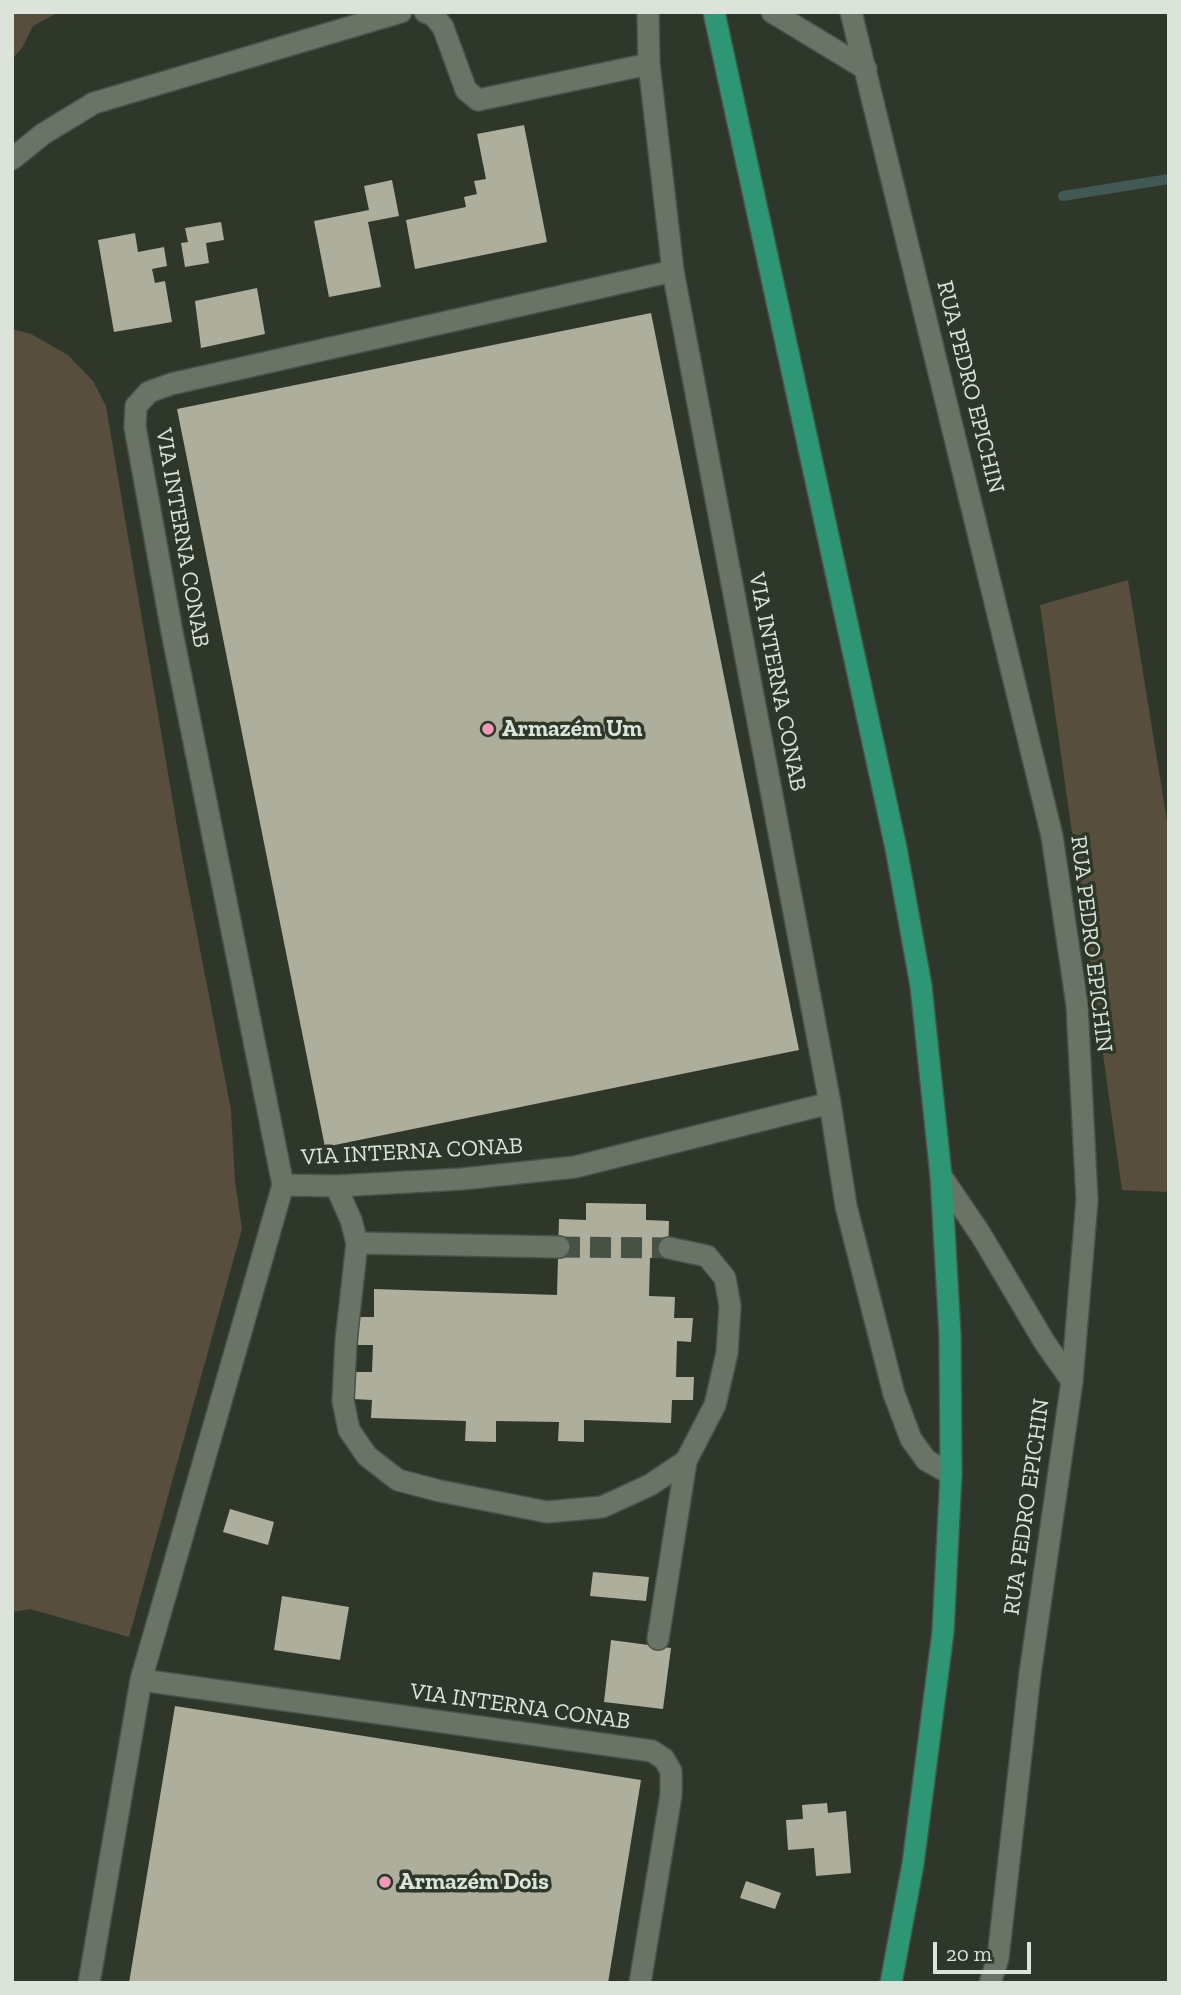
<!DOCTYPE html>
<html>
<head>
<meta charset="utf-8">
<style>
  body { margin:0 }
  #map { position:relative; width:1181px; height:1995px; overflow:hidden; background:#2e372a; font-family:"Zilla Slab",serif }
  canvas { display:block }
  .frame { position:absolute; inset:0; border:14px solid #dce3da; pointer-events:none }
  .scale { position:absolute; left:933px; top:1942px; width:98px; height:32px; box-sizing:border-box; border:4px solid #dce3da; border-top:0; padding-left:9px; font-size:21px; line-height:24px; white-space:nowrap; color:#dce3da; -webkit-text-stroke:5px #2e372a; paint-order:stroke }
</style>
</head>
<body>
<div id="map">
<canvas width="1181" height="1995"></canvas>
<div class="frame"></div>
<div class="scale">20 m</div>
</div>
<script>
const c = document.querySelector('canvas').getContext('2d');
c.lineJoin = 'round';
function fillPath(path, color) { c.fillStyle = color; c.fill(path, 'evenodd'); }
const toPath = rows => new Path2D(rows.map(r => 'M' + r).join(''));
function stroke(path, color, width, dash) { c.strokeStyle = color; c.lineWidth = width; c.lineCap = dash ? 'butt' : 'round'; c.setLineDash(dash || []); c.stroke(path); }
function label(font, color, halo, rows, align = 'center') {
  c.font = font + ' "Zilla Slab",serif'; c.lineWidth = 7; c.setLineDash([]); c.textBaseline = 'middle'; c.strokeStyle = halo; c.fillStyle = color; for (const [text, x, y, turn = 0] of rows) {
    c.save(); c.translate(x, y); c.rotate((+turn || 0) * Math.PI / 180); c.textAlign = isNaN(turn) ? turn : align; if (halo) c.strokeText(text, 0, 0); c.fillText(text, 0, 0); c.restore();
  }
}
fillPath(toPath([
  [12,12,59,12,33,26,22,48,12,59],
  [12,329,31,334,68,355,93,381,106,406,182,856,231,1110,235,1181,242,1229,129,1637,30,1609,12,1612],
  [1128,580,1169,833,1169,1192,1122,1190,1040,605]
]), '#574e3d');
stroke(toPath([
  [1063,196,1169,179]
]), '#425855', 10);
fillPath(toPath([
  [524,125,547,242,415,269,406,220,466,207,464,197,477,194,474,181,486,179,477,134],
  [392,180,399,216,368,222,381,287,329,297,314,221,369,210,364,186],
  [221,222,224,240,206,243,209,263,185,267,181,243,188,242,185,228],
  [135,233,138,252,164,247,167,266,152,269,155,283,165,281,172,322,114,332,98,240],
  [257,288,265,334,201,348,195,301],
  [651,313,799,1050,325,1147,177,409],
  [586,1203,646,1204,646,1220,669,1221,668,1258,650,1258,649,1296,675,1297,674,1318,693,1318,691,1342,677,1341,676,1377,694,1377,693,1400,672,1400,671,1423,584,1420,584,1442,558,1441,559,1422,496,1421,496,1442,465,1441,466,1421,371,1418,372,1400,353,1399,354,1372,372,1372,373,1345,358,1345,359,1317,374,1317,374,1289,557,1295,559,1219,586,1220],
  [230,1509,274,1522,268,1545,223,1532],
  [593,1572,649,1577,646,1601,590,1596],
  [282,1596,349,1607,340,1660,274,1650],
  [611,1640,671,1648,663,1709,604,1702],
  [175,1706,641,1780,608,1983,129,1983],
  [827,1803,828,1813,846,1811,851,1873,816,1876,814,1848,788,1850,786,1820,803,1819,802,1805],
  [746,1881,781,1893,775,1909,740,1898]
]), '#adaf9c');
stroke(toPath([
  [559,1247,669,1248]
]), '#485144', 21, [21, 10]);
const minor = toPath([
  [425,12,433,15,443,27,466,90,478,100,649,64],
  [648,12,649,64,673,271,830,1103,846,1206,894,1394,911,1439,926,1460,951,1474],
  [772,12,866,69],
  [851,12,1052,836,1077,1005,1087,1200,1072,1381,1030,1674,998,1958,990,1983],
  [12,159,43,134,94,103,401,12],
  [673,271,171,384,149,392,136,406,135,427,172,632,283,1185,336,1186,462,1179,575,1167,830,1103],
  [941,1176,981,1235,1045,1343,1072,1381],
  [336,1186,351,1220,357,1243,346,1341,343,1401,349,1430,367,1456,398,1480,440,1491,547,1512,602,1507,650,1485,686,1461,715,1405,727,1353,730,1306,725,1278,707,1256,669,1248],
  [357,1243,559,1247],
  [658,1639,686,1461],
  [141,1680,652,1751,664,1759,671,1771,671,1795,640,1983],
  [89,1983,141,1680,283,1185]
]);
const major = toPath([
  [714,12,896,848,921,986,941,1176,950,1335,951,1474,943,1632,913,1864,891,1983]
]);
stroke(minor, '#495247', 24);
stroke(major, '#495247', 24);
stroke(minor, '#697466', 21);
stroke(major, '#2e9675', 21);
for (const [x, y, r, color] of [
  [488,729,7,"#f09ab5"],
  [385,1882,7,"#f09ab5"]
]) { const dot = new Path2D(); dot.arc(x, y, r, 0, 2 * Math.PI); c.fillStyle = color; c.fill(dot); stroke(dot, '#2e372a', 2.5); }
label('23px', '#dce3da', '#2e372a', [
  ["RUA PEDRO EPICHIN",970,387,76],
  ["VIA INTERNA CONAB",182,538,80],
  ["VIA INTERNA CONAB",777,682,79],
  ["RUA PEDRO EPICHIN",1091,944,83],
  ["VIA INTERNA CONAB",412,1152,-3],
  ["RUA PEDRO EPICHIN",1027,1507,-82],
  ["VIA INTERNA CONAB",520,1707,8]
]);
label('bold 23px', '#dce3da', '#2e372a', [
  ["Armazém Um",502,729],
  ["Armazém Dois",399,1882]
], 'left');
</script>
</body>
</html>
